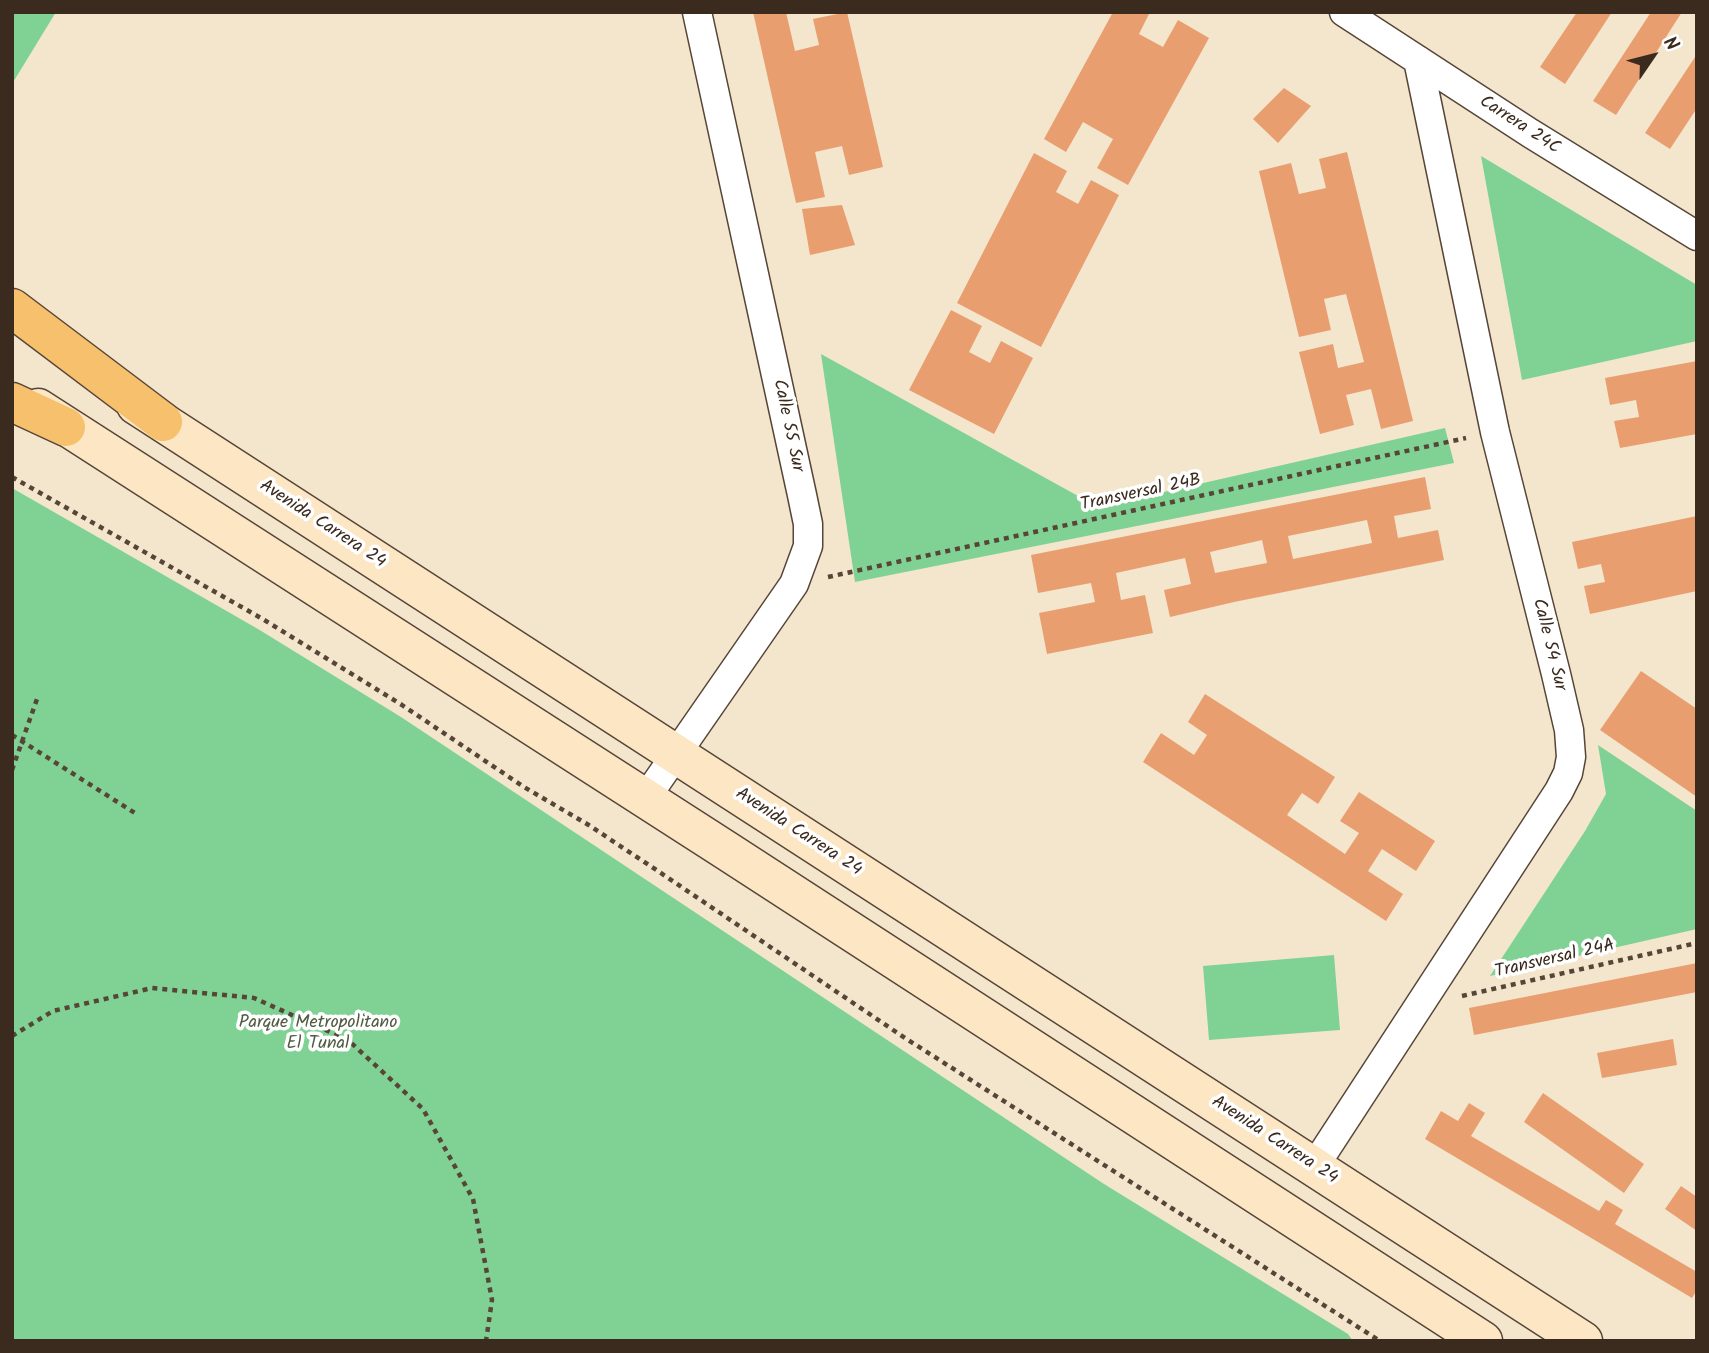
<!DOCTYPE html>
<html>
<head>
<meta charset="utf-8">
<style>
  body { margin:0 }
  #map { position:relative; width:1709px; height:1353px; overflow:hidden; background:#f3e6cd; font-family:Kalam,sans-serif }
  canvas { display:block }
  .frame { position:absolute; inset:0; border:14px solid #3b2a1e; pointer-events:none }
  .north { position:absolute; left:1618px; top:21px; width:70px; height:70px; -webkit-text-stroke:5px #fff; paint-order:stroke; rotate:55deg; font-size:19px; font-weight:700; line-height:28px; text-align:center; color:#3b2a1e }
  .north::after { content:''; display:block; margin:auto; width:24px; height:32px; background:#3b2a1e; clip-path:polygon(50% 0,100% 100%,50% 72%,0 100%) }
</style>
</head>
<body>
<div id="map">
<canvas width="1709" height="1353"></canvas>
<div class="frame"></div>
<div class="north">N</div>
</div>
<script>
const c = document.querySelector('canvas').getContext('2d');
c.lineJoin = 'round';
function fillPath(path, color) { c.fillStyle = color; c.fill(path, 'evenodd'); }
const toPath = rows => new Path2D(rows.map(r => 'M' + r).join(''));
function stroke(path, color, width, dash) { c.strokeStyle = color; c.lineWidth = width; c.lineCap = dash ? 'butt' : 'round'; c.setLineDash(dash || []); c.stroke(path); }
function label(font, color, halo, rows, align = 'center') {
  c.font = font + ' Kalam,sans-serif'; c.lineWidth = 7; c.setLineDash([]); c.textBaseline = 'middle'; c.strokeStyle = halo; c.fillStyle = color; for (const [text, x, y, turn = 0] of rows) {
    c.save(); c.translate(x, y); c.rotate((+turn || 0) * Math.PI / 180); c.textAlign = isNaN(turn) ? turn : align; if (halo) c.strokeText(text, 0, 0); c.fillText(text, 0, 0); c.restore();
  }
}
fillPath(toPath([
  [12,12,56,12,12,84],
  [1481,156,1697,285,1697,341,1522,380],
  [821,354,1098,507,1445,428,1454,463,855,582],
  [12,488,258,629,401,717,1104,1184,1348,1334,1353,1341,12,1341],
  [1598,745,1697,811,1697,929,1490,976,1585,831,1606,794],
  [1334,955,1340,1030,1209,1040,1203,966]
]), '#80d294');
fillPath(toPath([
  [753,12,786,12,795,51,819,45,813,19,847,12,883,167,849,175,842,146,815,152,825,197,796,203],
  [1113,12,1150,12,1139,34,1163,47,1178,20,1209,38,1128,185,1097,168,1113,139,1083,122,1066,152,1044,139],
  [1577,12,1612,12,1565,84,1540,67],
  [1651,12,1682,12,1616,115,1593,101],
  [1697,54,1697,108,1670,149,1645,133],
  [1284,88,1311,106,1278,143,1253,119],
  [1347,152,1413,421,1381,429,1371,389,1346,395,1354,425,1320,434,1299,352,1333,344,1338,368,1364,362,1346,294,1324,299,1331,330,1299,337,1259,171,1291,163,1299,194,1326,188,1319,159],
  [1034,153,1067,171,1056,192,1078,204,1091,180,1119,195,1041,347,957,303],
  [842,205,855,245,810,255,802,209],
  [951,310,982,326,969,352,990,363,1001,341,1033,358,994,434,909,390],
  [1697,361,1697,434,1620,448,1614,421,1639,417,1636,400,1610,405,1605,378],
  [1425,477,1431,509,1394,516,1398,538,1438,530,1444,560,1234,602,1170,617,1164,590,1191,584,1185,558,1116,573,1121,600,1145,595,1153,633,1047,654,1039,613,1095,602,1091,583,1038,593,1031,555],
  [1367,520,1372,543,1293,559,1288,536],
  [1262,540,1267,563,1215,573,1210,552],
  [1697,516,1697,591,1590,614,1584,586,1605,582,1601,564,1578,569,1572,542],
  [1641,671,1697,709,1697,797,1600,730],
  [1205,694,1335,777,1318,804,1302,793,1287,815,1345,854,1359,833,1340,821,1359,792,1435,841,1416,871,1382,849,1368,871,1403,894,1386,921,1143,762,1161,733,1194,755,1207,735,1188,722],
  [1697,963,1697,992,1474,1035,1469,1008],
  [1673,1039,1677,1065,1602,1078,1597,1053],
  [1543,1093,1644,1164,1624,1193,1524,1122],
  [1469,1103,1485,1113,1471,1136,1599,1211,1606,1200,1623,1210,1615,1224,1697,1272,1697,1290,1692,1298,1425,1139,1441,1111,1458,1121],
  [1681,1186,1697,1197,1697,1231,1665,1209]
]), '#e99e6f');
const street = toPath([
  [1344,12,1530,133,1697,236],
  [645,799,794,584,808,546,808,524,802,495,697,12],
  [1314,1167,1559,791,1568,773,1571,757,1569,730,1556,674,1495,432,1418,60]
]);
const secondary = toPath([
  [136,405,1583,1341],
  [38,408,724,849,1483,1341]
]);
const highway = toPath([
  [12,308,163,422],
  [12,402,66,427]
]);
stroke(street, '#574638', 31);
stroke(secondary, '#574638', 41);
stroke(highway, '#574638', 41);
stroke(toPath([
  [12,477,261,618,402,705,524,787,587,824,649,865,905,1038,1380,1341],
  [828,577,1466,438],
  [12,735,138,815],
  [12,770,37,699],
  [1462,996,1697,943],
  [12,1036,53,1011,152,988,254,998,348,1040,423,1109,473,1199,492,1300,486,1341]
]), '#574638', 4.5, [5, 5]);
stroke(street, '#fff', 28);
stroke(secondary, '#fce6c4', 38);
stroke(highway, '#f7c06c', 38);
label('18px', '#3b2a1e', '#fff', [
  ["Carrera 24C",1519,126,33],
  ["Calle 55 Sur",787,426,78],
  ["Transversal 24B",1141,494,-12],
  ["Avenida Carrera 24",322,525,33],
  ["Calle 54 Sur",1548,645,76],
  ["Avenida Carrera 24",798,833,33],
  ["Transversal 24A",1555,960,-13],
  ["Avenida Carrera 24",1274,1141,33]
]);
label('18px', '#505c41', '#fff', [
  ["Parque Metropolitano",318,1024],
  ["El Tunal",318,1045]
]);
</script>
</body>
</html>
